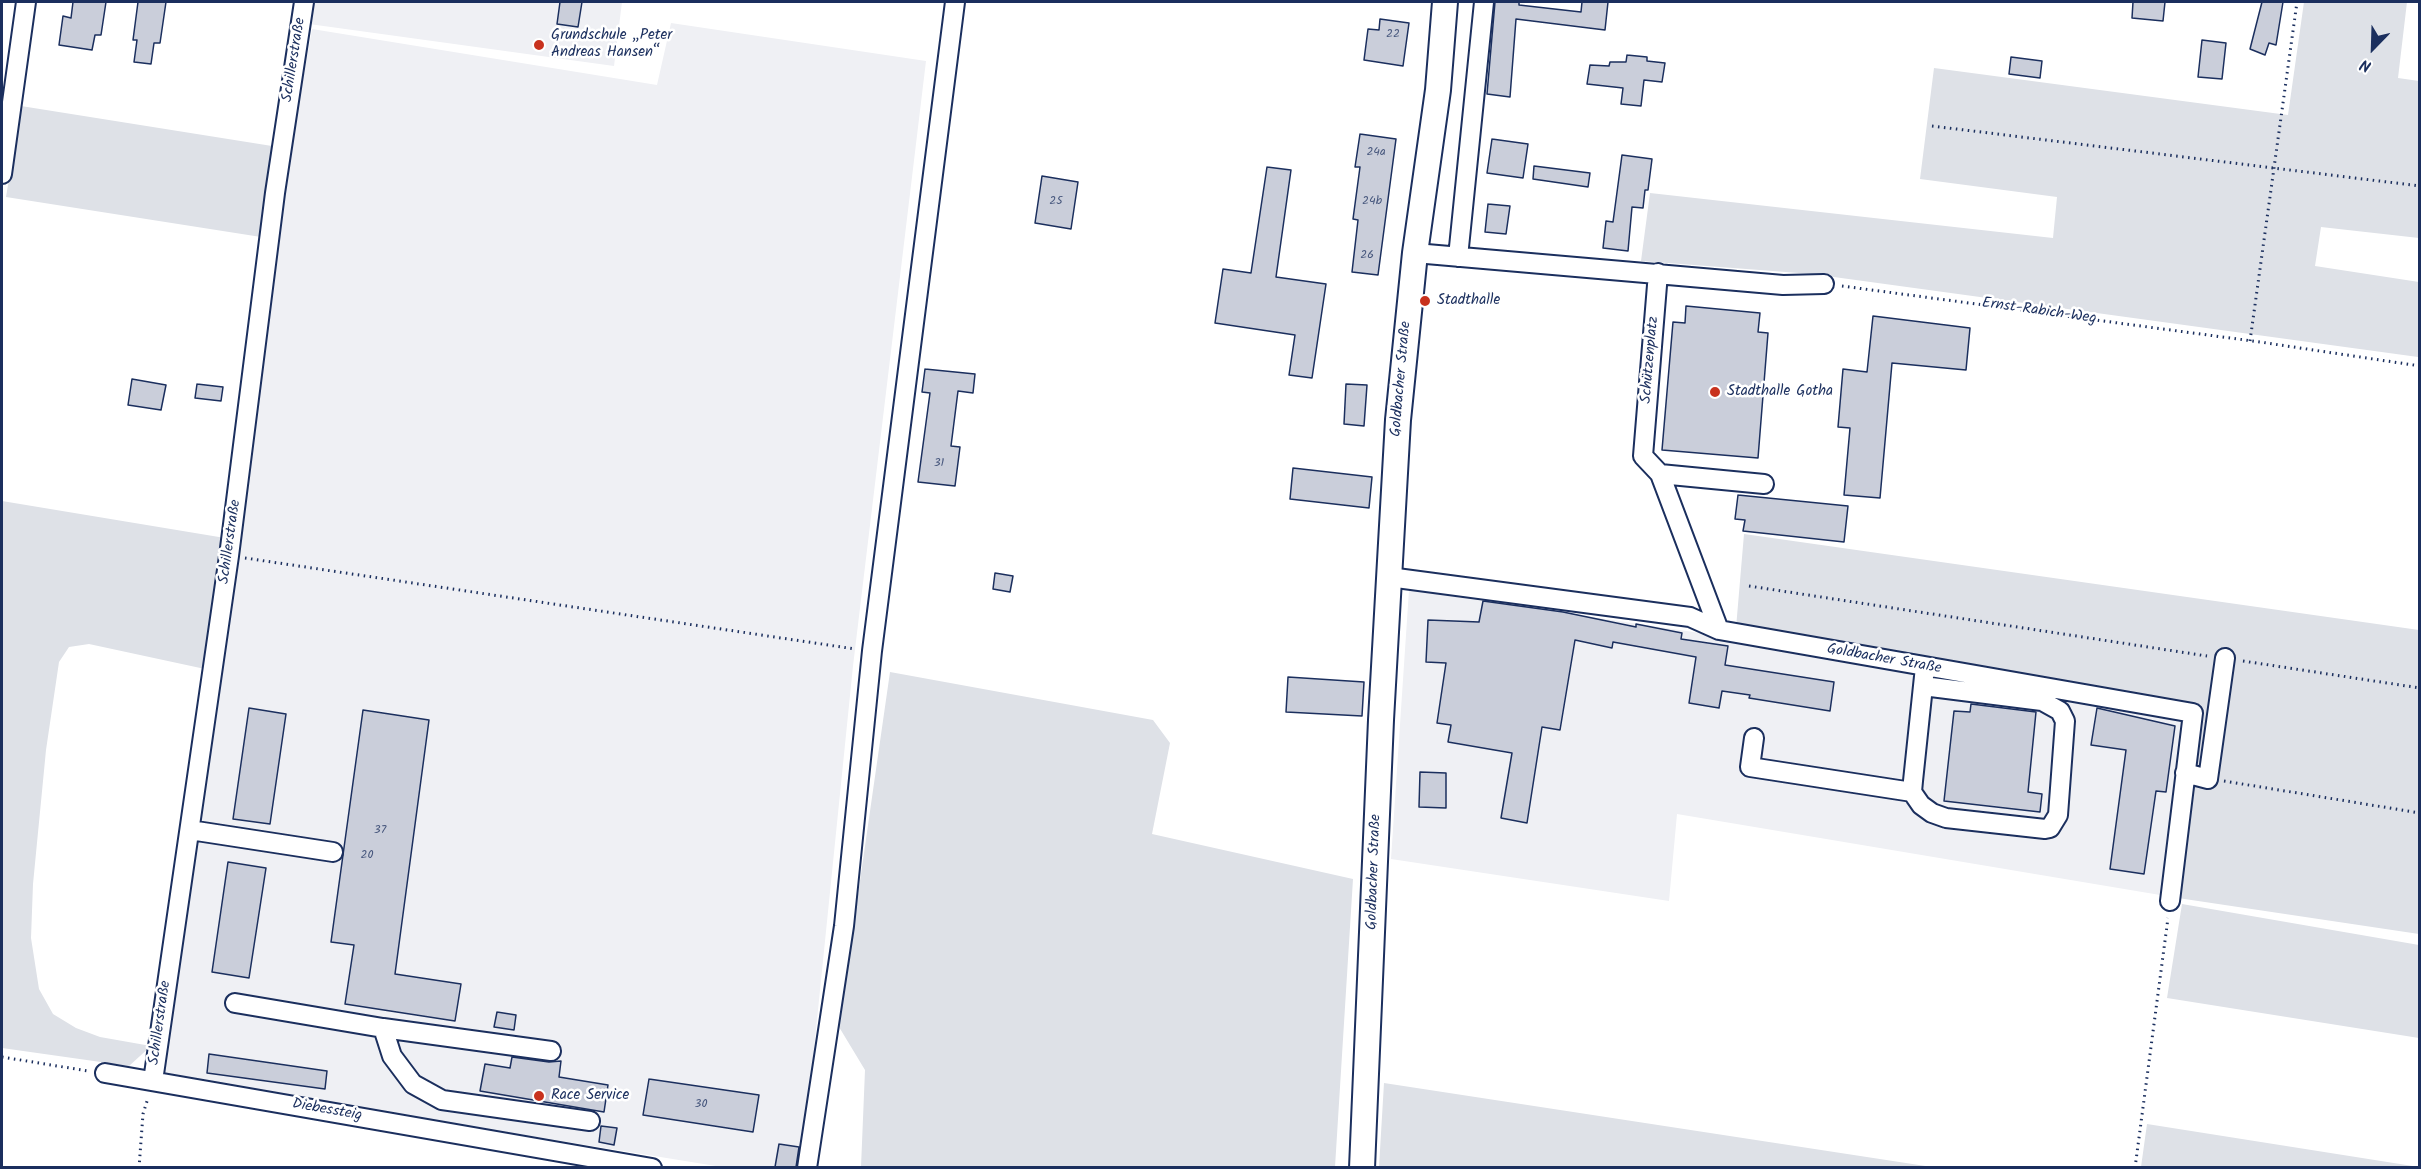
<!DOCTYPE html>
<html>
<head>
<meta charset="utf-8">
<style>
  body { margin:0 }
  #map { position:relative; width:2421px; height:1169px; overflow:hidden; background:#fff; font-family:Kalam,sans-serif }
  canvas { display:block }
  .frame { position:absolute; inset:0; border:3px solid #1b2f5e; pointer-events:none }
  .north { position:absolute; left:2343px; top:18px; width:60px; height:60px; -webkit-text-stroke:4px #fff; paint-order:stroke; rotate:203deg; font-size:16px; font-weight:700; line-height:24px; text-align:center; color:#1b2f5e }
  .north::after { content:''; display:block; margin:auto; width:21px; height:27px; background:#1b2f5e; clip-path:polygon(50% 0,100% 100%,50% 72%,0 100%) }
</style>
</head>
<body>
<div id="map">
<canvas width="2421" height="1169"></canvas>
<div class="frame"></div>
<div class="north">N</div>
</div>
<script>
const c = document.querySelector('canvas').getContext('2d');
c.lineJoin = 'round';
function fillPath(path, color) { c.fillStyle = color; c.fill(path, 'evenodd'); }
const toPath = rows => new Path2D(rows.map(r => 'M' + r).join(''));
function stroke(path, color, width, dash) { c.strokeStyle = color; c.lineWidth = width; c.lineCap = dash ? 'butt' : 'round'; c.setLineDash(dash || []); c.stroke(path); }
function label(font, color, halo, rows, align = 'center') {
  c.font = font + ' Kalam,sans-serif'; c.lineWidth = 5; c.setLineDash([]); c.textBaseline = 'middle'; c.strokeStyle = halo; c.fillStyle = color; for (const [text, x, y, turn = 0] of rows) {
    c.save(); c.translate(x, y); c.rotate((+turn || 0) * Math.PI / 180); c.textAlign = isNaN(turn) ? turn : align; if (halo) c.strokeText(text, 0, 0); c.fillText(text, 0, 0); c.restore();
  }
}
fillPath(toPath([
  [312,2,622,2,614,66,309,24],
  [671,23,926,61,853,666,802,1167,722,1167,161,1076,241,539,291,148,312,29,657,85],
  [1409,590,1734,638,1736,628,2206,709,2178,898,1677,814,1669,901,1391,859]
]), '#eff0f4');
fillPath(toPath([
  [2304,2,2407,2,2398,78,2419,81,2419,238,2321,227,2315,266,2419,282,2418,357,1812,274,1641,261,1650,193,2053,238,2057,197,1920,179,1934,68,2288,115],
  [21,106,272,146,261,237,6,197],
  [2,501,225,538,205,669,89,644,69,647,59,662,46,750,33,884,31,938,39,989,53,1014,76,1028,100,1037,151,1046,129,1066,2,1048],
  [1744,534,2419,630,2419,934,2178,898,2205,709,1736,628],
  [890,672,1153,720,1170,743,1152,834,1353,879,1335,1167,861,1167,865,1070,839,1027],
  [2182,904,2419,945,2419,1038,2167,998],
  [1384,1083,1932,1167,1379,1167],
  [2147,1124,2419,1167,2141,1167]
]), '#dee1e7');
const building = toPath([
  [73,2,106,2,101,35,95,35,92,50,59,45,63,16,71,18,73,2],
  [138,2,166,2,160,43,154,43,151,64,134,62,137,40,133,40,138,2],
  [560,2,582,2,578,27,557,24,560,2],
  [1495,2,1519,2,1519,5,1581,12,1582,2,1608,2,1605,30,1516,19,1510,97,1487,94,1495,2],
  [2133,2,2165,2,2163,21,2132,18,2133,2],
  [2262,2,2283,2,2276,45,2269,43,2265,55,2250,49,2262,2],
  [1380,19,1409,23,1403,66,1364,60,1368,29,1379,30,1380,19],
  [2202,40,2226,43,2222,79,2198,77,2202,40],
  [1627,55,1647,57,1647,61,1665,63,1662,82,1644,80,1641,106,1621,104,1623,88,1587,84,1590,65,1609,66,1610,62,1626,62,1627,55],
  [2011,57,2042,61,2040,78,2009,74,2011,57],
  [1360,134,1396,139,1378,275,1352,272,1358,220,1353,219,1360,167,1355,167,1360,134],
  [1492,139,1528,144,1523,178,1487,173,1492,139],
  [1622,155,1652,159,1648,190,1645,190,1643,208,1632,207,1628,251,1603,248,1606,221,1613,222,1622,155],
  [1534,166,1590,173,1588,187,1533,179,1534,166],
  [1267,167,1291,170,1276,277,1326,284,1312,378,1289,375,1295,335,1215,323,1223,269,1251,273,1267,167],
  [1042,176,1078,182,1071,229,1035,223,1042,176],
  [1488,204,1510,206,1506,234,1485,232,1488,204],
  [1686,306,1760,313,1758,332,1768,333,1758,458,1662,450,1673,322,1685,323,1686,306],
  [1873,316,1970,328,1966,370,1892,363,1880,498,1844,495,1850,428,1838,427,1843,369,1867,372,1873,316],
  [925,369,975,374,973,393,958,391,951,446,960,447,955,486,918,482,930,393,922,392,925,369],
  [132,379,166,385,161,410,128,405,132,379],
  [197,384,223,387,221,401,195,398,197,384],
  [1346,384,1367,385,1364,426,1344,424,1346,384],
  [1293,468,1372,477,1369,508,1290,499,1293,468],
  [1738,495,1848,506,1844,542,1743,531,1745,520,1735,519,1738,495],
  [995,573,1013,576,1010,592,993,589,995,573],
  [1483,601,1563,612,1636,627,1636,624,1682,633,1681,639,1728,646,1725,665,1834,682,1830,711,1749,698,1750,695,1722,691,1719,708,1689,703,1696,657,1613,642,1612,648,1575,640,1560,730,1542,727,1527,823,1501,818,1512,753,1448,742,1451,725,1437,723,1446,663,1426,662,1428,620,1479,622,1483,601],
  [1288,677,1364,682,1362,716,1286,712,1288,677],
  [1971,704,2036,712,2028,792,2042,794,2040,812,1944,801,1954,711,1970,712,1971,704],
  [249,708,286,714,270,824,233,819,249,708],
  [2097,708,2175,726,2166,792,2156,791,2144,874,2110,869,2126,750,2091,745,2097,708],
  [363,710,429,720,395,974,461,984,455,1021,345,1004,354,945,331,942,363,710],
  [1420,772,1446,773,1446,808,1419,807,1420,772],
  [228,862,266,868,249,978,212,972,228,862],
  [497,1012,516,1015,514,1030,494,1027,497,1012],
  [209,1054,327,1071,325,1089,207,1073,209,1054],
  [512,1057,549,1062,561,1061,559,1077,608,1085,604,1112,480,1091,485,1064,510,1068,512,1057],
  [649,1079,759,1095,753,1132,643,1115,649,1079],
  [601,1126,617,1128,614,1145,599,1142,601,1126],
  [779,1144,799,1147,796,1167,775,1167,779,1144]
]);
fillPath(building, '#caceda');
stroke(building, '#1b2f5e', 1.5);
const minor = toPath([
  [2,174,26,2],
  [1415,253,1783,285,1824,284],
  [1458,257,1484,2],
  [1658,273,1643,456,1660,474,1719,630],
  [1660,474,1764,484],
  [1389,577,1690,617,1719,630,2193,713,2170,901],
  [1923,686,2042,701,2060,711,2065,721,2058,815,2050,828,2045,829,1946,818,1932,813,1921,805,1912,792,1913,781,1925,667],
  [1754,738,1750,767,1912,792],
  [2185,773,2208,779,2225,658],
  [190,830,333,852],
  [235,1003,383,1028,551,1051],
  [383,1028,392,1056,413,1084,442,1100,590,1121],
  [105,1073,652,1168],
  [153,1081,229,556,275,193,304,2],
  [807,1168,844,926,872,651,955,2]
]);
const major = toPath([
  [1362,1168,1381,720,1398,420,1415,253,1438,90,1445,2]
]);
stroke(minor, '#1b2f5e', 22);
stroke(major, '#1b2f5e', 28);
stroke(toPath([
  [1932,126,2420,186],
  [1842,286,2260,342,2420,366],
  [2250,341,2297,2],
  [245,558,855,649],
  [1749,586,2207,656],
  [2243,661,2420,688],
  [2224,781,2420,813],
  [2,1057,88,1071],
  [139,1168,143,1114,148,1098],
  [2135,1168,2168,918]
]), '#1b2f5e', 3, [1.5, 4.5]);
stroke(minor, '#fff', 18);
stroke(major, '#fff', 24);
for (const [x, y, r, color] of [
  [539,45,6,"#c8321e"],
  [1425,301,6,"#c8321e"],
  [1715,392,6,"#c8321e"],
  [539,1096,6,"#c8321e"]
]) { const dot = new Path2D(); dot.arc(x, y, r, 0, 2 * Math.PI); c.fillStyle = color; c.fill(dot); stroke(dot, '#fff', 2); }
label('12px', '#47577d', null, [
  ["22",1393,35],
  ["24a",1376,153],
  ["25",1056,202],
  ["24b",1372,202],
  ["26",1367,256],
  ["31",939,464],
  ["37",380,831],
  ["20",367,856],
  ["30",701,1105]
]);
label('15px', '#1b2f5e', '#fff', [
  ["Grundschule „Peter",551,36],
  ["Andreas Hansen“",551,53],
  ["Stadthalle",1437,301],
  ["Stadthalle Gotha",1727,392],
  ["Race Service",551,1096]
], 'left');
label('15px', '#1b2f5e', '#fff', [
  ["Schillerstraße",295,60,-81],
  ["Ernst-Rabich-Weg",2039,312,8],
  ["Schützenplatz",1651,360,-85],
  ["Goldbacher Straße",1402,379,-85],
  ["Schillerstraße",231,542,-82],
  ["Goldbacher Straße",1884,660,10],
  ["Goldbacher Straße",1375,872,-88],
  ["Schillerstraße",161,1023,-82],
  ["Diebessteig",327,1111,10]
]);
</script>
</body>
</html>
